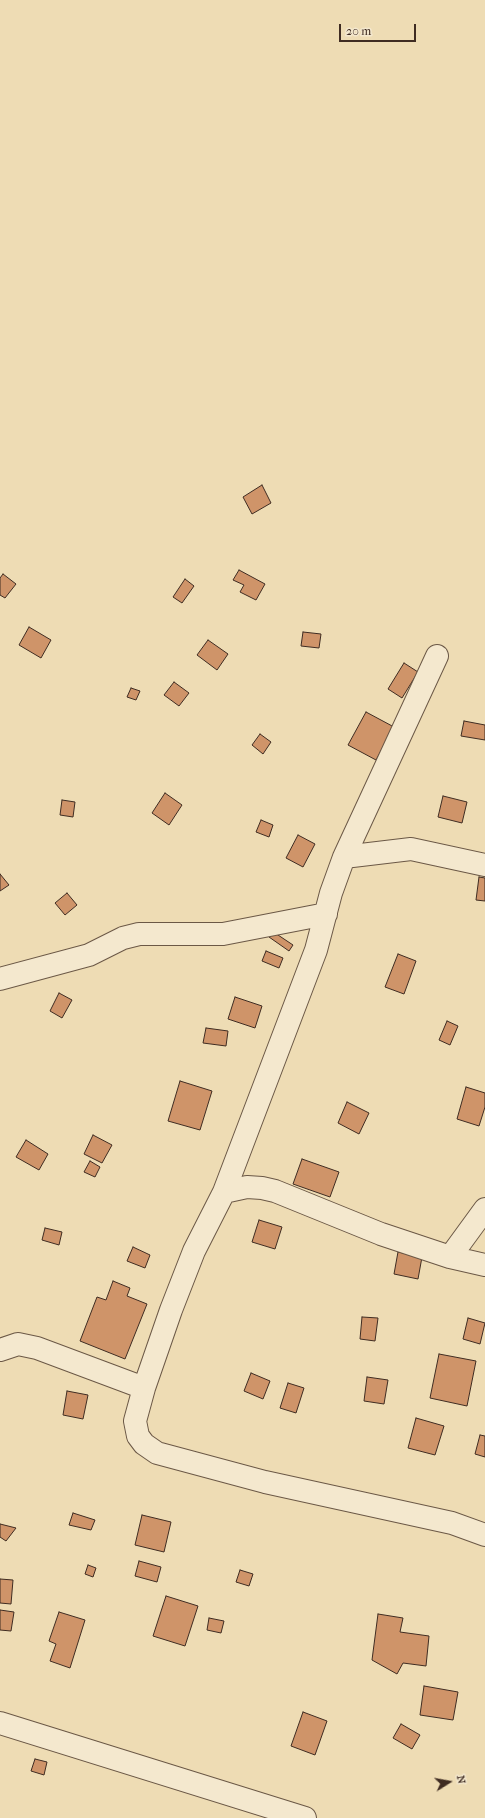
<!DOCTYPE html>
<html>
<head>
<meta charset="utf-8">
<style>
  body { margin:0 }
  #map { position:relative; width:485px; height:1818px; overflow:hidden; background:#eedcb4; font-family:"IM FELL French Canon",serif }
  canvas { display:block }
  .north { position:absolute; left:429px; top:1762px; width:40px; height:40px; -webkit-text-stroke:3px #f4e8ce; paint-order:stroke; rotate:79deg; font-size:11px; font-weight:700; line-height:16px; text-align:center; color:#3f2c22 }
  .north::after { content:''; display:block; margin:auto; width:14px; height:18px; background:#3f2c22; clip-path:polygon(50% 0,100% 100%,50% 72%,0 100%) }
  .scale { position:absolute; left:339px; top:24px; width:77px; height:18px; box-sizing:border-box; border:2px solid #3f2c22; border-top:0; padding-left:5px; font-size:12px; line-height:14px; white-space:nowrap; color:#3f2c22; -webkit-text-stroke:3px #f4e8ce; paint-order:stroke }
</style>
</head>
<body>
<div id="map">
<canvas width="485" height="1818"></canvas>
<div class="north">N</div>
<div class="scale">20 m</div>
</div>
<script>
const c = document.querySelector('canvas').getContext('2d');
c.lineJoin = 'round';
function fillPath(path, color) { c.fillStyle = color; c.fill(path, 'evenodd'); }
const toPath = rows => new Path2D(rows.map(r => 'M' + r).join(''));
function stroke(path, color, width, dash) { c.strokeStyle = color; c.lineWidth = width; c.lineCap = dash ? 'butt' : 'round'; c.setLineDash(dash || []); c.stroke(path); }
const building = toPath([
  [262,485,271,503,252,514,243,497,262,485],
  [239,570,265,584,256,600,240,592,244,585,233,580,239,570],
  [3,574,16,584,5,598,0,595,0,578,3,574],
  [185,579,194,586,182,603,173,597,185,579],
  [29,627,51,640,41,658,19,645,29,627],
  [303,632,321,634,319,648,301,646,303,632],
  [208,640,228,654,217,670,197,655,208,640],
  [404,663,418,672,402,698,388,689,404,663],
  [174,682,189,693,179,706,164,695,174,682],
  [131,688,140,691,136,700,127,697,131,688],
  [366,712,394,727,376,760,348,745,366,712],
  [464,721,485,725,485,740,461,736,464,721],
  [260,734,271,742,263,754,252,745,260,734],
  [165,793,182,805,169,825,152,813,165,793],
  [443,796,467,802,462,823,438,817,443,796],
  [62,800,75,802,73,817,60,815,62,800],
  [261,820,273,825,269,837,256,832,261,820],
  [298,835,315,844,303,867,286,858,298,835],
  [0,874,9,885,0,891,0,874],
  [479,877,485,878,485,901,476,900,479,877],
  [67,893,77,905,65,915,55,903,67,893],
  [272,931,293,945,289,951,269,937,272,931],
  [266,951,283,958,279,968,262,961,266,951],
  [398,954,416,961,404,994,385,987,398,954],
  [59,993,72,1000,62,1018,50,1011,59,993],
  [235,997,262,1006,255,1028,228,1019,235,997],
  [447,1021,458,1026,450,1045,439,1040,447,1021],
  [206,1028,228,1031,226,1046,203,1043,206,1028],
  [180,1081,212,1091,200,1130,168,1121,180,1081],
  [466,1087,485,1093,485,1107,479,1126,457,1119,466,1087],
  [347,1102,369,1113,359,1134,338,1123,347,1102],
  [93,1135,112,1145,102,1163,84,1154,93,1135],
  [26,1140,48,1154,39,1170,16,1157,26,1140],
  [302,1159,339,1172,330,1197,293,1184,302,1159],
  [90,1161,100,1167,95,1177,84,1172,90,1161],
  [259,1220,282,1227,275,1249,252,1242,259,1220],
  [45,1228,62,1232,59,1245,42,1240,45,1228],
  [133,1247,150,1255,145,1268,127,1261,133,1247],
  [398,1252,422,1257,418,1279,394,1274,398,1252],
  [113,1281,130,1288,127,1296,147,1304,125,1359,80,1341,97,1297,106,1300,113,1281],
  [362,1317,378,1318,375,1341,360,1339,362,1317],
  [468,1318,485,1323,480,1344,463,1339,468,1318],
  [439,1354,476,1361,467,1406,430,1398,439,1354],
  [251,1373,270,1381,263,1399,244,1391,251,1373],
  [367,1377,388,1380,384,1404,364,1401,367,1377],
  [288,1383,304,1388,296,1413,280,1408,288,1383],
  [67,1391,88,1395,83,1419,63,1415,67,1391],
  [416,1418,444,1426,435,1455,408,1448,416,1418],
  [480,1435,485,1436,485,1457,475,1454,480,1435],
  [73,1513,95,1520,91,1530,69,1525,73,1513],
  [142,1515,171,1522,164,1552,135,1545,142,1515],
  [0,1524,16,1528,6,1541,0,1537,0,1524],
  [139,1561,161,1567,157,1582,135,1576,139,1561],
  [88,1565,96,1568,93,1577,85,1574,88,1565],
  [240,1570,253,1574,249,1586,236,1582,240,1570],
  [0,1579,13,1580,11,1604,0,1603,0,1579],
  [166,1596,198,1606,185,1646,153,1636,166,1596],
  [0,1610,14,1612,11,1631,0,1630,0,1610],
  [59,1612,85,1620,70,1668,50,1661,56,1644,49,1641,59,1612],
  [378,1614,403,1618,400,1632,429,1636,426,1666,403,1663,397,1674,372,1660,378,1614],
  [209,1618,224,1621,221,1633,207,1630,209,1618],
  [424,1686,458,1692,453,1720,420,1715,424,1686],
  [303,1712,327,1721,315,1755,291,1746,303,1712],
  [401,1724,420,1735,412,1749,393,1738,401,1724],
  [35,1759,47,1762,44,1775,31,1771,35,1759]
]);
fillPath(building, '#cf9469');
stroke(building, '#3f2c22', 1);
const minor = toPath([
  [437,656,344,857,331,893,316,950,224,1192,194,1251,171,1310,144,1388,135,1421,138,1436,144,1444,157,1453,265,1482,452,1523,485,1535],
  [344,857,411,849,485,865],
  [0,979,89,955,123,938,139,934,223,934,326,914],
  [224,1192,247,1187,262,1188,275,1191,381,1234,450,1257,485,1265],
  [450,1257,485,1209],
  [0,1350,18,1344,37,1348,144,1388],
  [0,1723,305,1818]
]);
stroke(minor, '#6b5846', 24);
stroke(minor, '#f4e8ce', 22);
</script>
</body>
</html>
